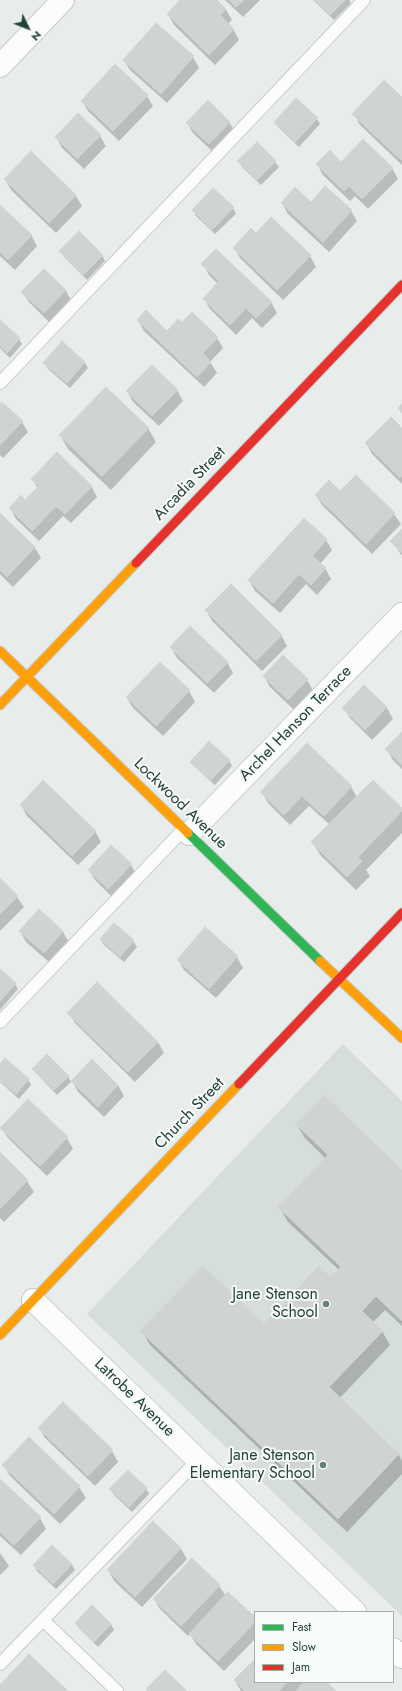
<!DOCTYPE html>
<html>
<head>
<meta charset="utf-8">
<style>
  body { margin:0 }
  #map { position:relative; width:402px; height:1691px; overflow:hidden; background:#e8edeb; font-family:Jost,sans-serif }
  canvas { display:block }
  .legend { position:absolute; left:254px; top:1611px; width:140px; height:72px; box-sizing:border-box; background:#f7fbf9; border:1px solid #a3b1ad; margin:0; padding:5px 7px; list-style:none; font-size:12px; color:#24423a }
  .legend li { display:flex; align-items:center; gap:8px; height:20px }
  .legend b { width:20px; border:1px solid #a3b1ad }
  .north { position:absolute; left:8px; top:8px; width:40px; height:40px; -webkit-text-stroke:3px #f7fbf9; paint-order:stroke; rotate:133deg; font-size:11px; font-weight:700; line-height:16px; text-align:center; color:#24423a }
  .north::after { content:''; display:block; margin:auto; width:14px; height:18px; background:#24423a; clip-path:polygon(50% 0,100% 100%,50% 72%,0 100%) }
</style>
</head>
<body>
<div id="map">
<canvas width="402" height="1691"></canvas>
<ul class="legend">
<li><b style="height:5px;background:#30b455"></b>Fast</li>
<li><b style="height:5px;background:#ff9f0a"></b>Slow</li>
<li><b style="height:5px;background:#e5322d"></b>Jam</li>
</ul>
<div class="north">N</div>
</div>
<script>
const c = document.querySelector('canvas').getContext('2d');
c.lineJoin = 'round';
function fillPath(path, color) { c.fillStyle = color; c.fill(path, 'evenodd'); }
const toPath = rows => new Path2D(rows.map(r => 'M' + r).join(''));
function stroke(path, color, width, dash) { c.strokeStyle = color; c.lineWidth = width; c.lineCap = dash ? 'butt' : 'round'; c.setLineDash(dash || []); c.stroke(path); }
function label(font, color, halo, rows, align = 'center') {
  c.font = font + ' Jost,sans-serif'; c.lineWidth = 4; c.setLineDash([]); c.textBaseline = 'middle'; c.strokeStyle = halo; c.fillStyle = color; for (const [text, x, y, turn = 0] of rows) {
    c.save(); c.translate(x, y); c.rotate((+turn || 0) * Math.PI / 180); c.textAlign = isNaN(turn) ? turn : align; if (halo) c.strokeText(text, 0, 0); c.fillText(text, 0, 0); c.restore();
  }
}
fillPath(toPath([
  [343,1044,402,1101,402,1616,87,1314]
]), '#d6dedb');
fillPath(toPath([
  [181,0,215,0,226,10,232,20,228,24,233,29,239,40,215,65,174,25,168,14],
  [225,0,260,0,243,17],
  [313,0,349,0,351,3,334,20],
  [193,57,199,68,167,103,130,70,124,60],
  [147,96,153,106,119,141,88,111,82,101],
  [402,99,402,165,360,125,354,114],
  [317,119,320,124,299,147,279,128,275,123],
  [229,122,236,133,215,154,193,133,187,123],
  [100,136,106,146,84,169,62,148,56,137],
  [257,143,275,162,279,167,261,185,242,167,239,161],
  [31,152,76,196,82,206,56,233,11,190,5,179],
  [341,163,392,168,398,179,368,209,355,196,350,201,323,175,317,164],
  [282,203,311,203,351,211,357,221,329,252,288,214],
  [0,206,31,235,37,246,15,270,0,256],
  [233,208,236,214,215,234,196,216,193,210],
  [271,219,310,256,316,267,283,300,240,258,234,248,256,234],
  [61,252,102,255,105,261,87,280,64,257],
  [203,264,271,302,277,313,262,328,252,318,236,335,210,309,204,299,218,284,209,275],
  [44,270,66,291,72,302,50,323,29,302,22,292],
  [138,320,167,332,217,338,223,348,210,362,217,373,204,387,144,331],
  [0,321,19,339,22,344,10,358,0,348],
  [62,343,85,363,88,368,70,388,48,369,45,363],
  [177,390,183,401,159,426,133,402,127,391],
  [0,406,22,422,28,432,3,458,0,455],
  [148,428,156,442,111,490,68,449,60,435],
  [402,429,402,484,372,454,366,443],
  [356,476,394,514,401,524,372,554,322,505,316,495,340,492],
  [33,479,91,486,97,497,71,523,63,516,39,541,16,519,10,508,25,502,38,489],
  [0,514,35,548,41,558,13,587,0,574],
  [402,531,402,556,392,541],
  [326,540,332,550,320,564,325,568,331,579,317,595,306,584,280,613,255,591,249,580],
  [206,610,281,635,287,646,262,671,212,621],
  [171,647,227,662,233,673,214,693,177,658],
  [160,663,189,691,195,702,163,736,133,708,127,698],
  [264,676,307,680,313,690,294,710,270,687],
  [364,687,387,708,393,719,372,740,350,718,344,708],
  [402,734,402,769,393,760,387,750],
  [229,760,232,766,215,785,195,767,191,762],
  [351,787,357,797,402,809,402,833,366,870,370,876,356,890,321,856,313,843,330,825,309,806,290,825,268,803,262,792],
  [21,805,95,831,101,842,78,865,27,816],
  [131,865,137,876,114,899,95,880,89,870],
  [0,880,17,897,24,907,0,931],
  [39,910,63,932,69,942,50,963,26,942,20,931],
  [114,925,133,941,137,947,124,962,104,945,101,940],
  [237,957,243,968,216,998,184,970,178,960],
  [0,971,15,984,18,989,0,1010],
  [69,1013,158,1042,164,1053,135,1082,75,1023],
  [0,1066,28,1079,31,1085,19,1099,0,1082],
  [34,1069,68,1076,71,1082,57,1095,37,1074],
  [72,1081,118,1085,124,1096,104,1117,78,1092],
  [297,1125,402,1171,402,1326,385,1310,373,1322,382,1331,390,1345,339,1399,399,1455,402,1461,402,1474,347,1532,150,1345,142,1331,264,1325,330,1278,339,1270,288,1222,280,1208,326,1159,305,1138],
  [1,1128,67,1138,73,1149,47,1176,8,1138],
  [0,1154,27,1181,34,1192,4,1222,0,1218],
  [63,1403,112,1451,118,1462,95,1486,45,1438,39,1428],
  [29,1438,79,1487,86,1498,60,1524,10,1476,4,1465],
  [0,1480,40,1518,46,1529,21,1555,0,1536],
  [146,1488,149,1494,132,1512,114,1495,110,1489],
  [153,1522,181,1549,187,1559,142,1607,114,1581,108,1570],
  [52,1546,72,1565,75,1570,56,1589,37,1571,34,1565],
  [0,1553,9,1566,0,1575],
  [192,1559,219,1586,226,1596,255,1619,255,1639,224,1671,196,1644,190,1634,188,1636,160,1609,154,1599],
  [92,1606,111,1624,114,1630,98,1647,79,1628,76,1623],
  [255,1660,255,1682,325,1682,335,1691,241,1691,235,1681]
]), '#0003');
const building = toPath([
  [180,0,217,0,226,9,220,15,234,29,209,55,167,14,180,0],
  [229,0,244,0,236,7,229,0],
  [314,0,345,0,330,15,314,0],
  [156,23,194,56,161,94,123,60,156,23],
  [115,64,148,95,113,131,81,101,115,64],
  [384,80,402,97,402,158,401,160,352,114,384,80],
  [296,98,318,118,295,142,274,122,296,98],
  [208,100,230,122,209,144,186,123,208,100],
  [78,113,101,135,77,159,55,137,78,113],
  [363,139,393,168,362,199,349,186,344,191,316,164,330,150,341,162,363,139],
  [257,142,276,161,257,180,237,161,257,142],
  [31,151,76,195,49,223,4,179,31,151],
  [325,186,352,210,323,242,281,203,295,187,311,202,325,186],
  [213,188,234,207,212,230,192,210,213,188],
  [0,205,32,235,8,260,0,252,0,205],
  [271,217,311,255,277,290,233,248,251,228,256,233,271,217],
  [79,231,103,255,83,275,59,251,79,231],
  [216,249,272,302,256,318,246,308,230,325,203,299,219,281,201,264,216,249],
  [44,269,66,290,44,313,21,292,44,269],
  [146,310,167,331,178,319,182,322,192,312,218,337,203,353,211,362,197,377,137,320,146,310],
  [0,320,20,338,7,353,0,346,0,320],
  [62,341,85,362,67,383,43,363,62,341],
  [152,365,178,390,152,416,126,391,152,365],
  [106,387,149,428,102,476,59,435,106,387],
  [2,402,23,421,0,445,0,404,2,402],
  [402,404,402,413,398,408,402,404],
  [391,417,402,428,402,476,400,478,365,443,391,417],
  [57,452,92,486,65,514,56,506,32,531,9,508,21,495,25,500,39,486,31,479,57,452],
  [356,475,395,513,366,544,315,495,329,480,340,491,356,475],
  [0,513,35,547,7,577,0,570,0,513],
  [304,518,327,539,312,556,326,568,311,585,299,574,273,603,248,580,304,518],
  [402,529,402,553,390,541,402,529],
  [231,584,282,635,256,661,205,610,231,584],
  [190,626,228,662,207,683,170,647,190,626],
  [283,655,308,679,288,700,263,676,283,655],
  [160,662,190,690,156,726,126,697,160,662],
  [364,685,387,707,365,730,342,708,364,685],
  [402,732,402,765,385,749,402,732],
  [209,741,230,760,211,780,190,762,209,741],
  [307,743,352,786,324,816,302,796,284,815,260,792,307,743],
  [43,780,96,831,72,856,20,805,43,780],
  [373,780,402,808,402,811,358,857,362,861,347,877,311,842,373,780],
  [111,845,132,864,108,889,88,870,111,845],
  [0,878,18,896,0,914,0,878],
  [39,909,63,931,44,953,19,931,39,909],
  [114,923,134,940,120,957,100,939,114,923],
  [205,927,238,956,209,989,177,960,205,927],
  [0,969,16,983,0,1001,0,969],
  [97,982,158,1042,128,1072,67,1013,97,982],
  [47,1054,69,1076,54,1090,32,1069,47,1054],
  [5,1058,29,1079,16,1094,0,1081,0,1064,5,1058],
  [92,1059,118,1085,98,1107,71,1081,92,1059],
  [324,1095,402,1170,402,1321,376,1296,362,1311,383,1331,329,1387,399,1454,338,1519,140,1331,203,1266,264,1324,319,1266,330,1277,341,1267,278,1207,328,1155,296,1124,324,1095],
  [28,1099,68,1137,40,1166,0,1128,28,1099],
  [0,1152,28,1180,0,1209,0,1152],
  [63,1402,113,1450,88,1476,38,1428,63,1402],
  [29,1437,80,1486,54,1514,2,1465,29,1437],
  [128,1470,147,1488,129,1507,109,1489,128,1470],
  [0,1479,41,1517,14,1545,0,1532,0,1479],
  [153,1521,181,1548,135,1597,107,1570,153,1521],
  [52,1545,72,1564,53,1584,33,1565,52,1545],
  [192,1558,220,1585,181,1626,153,1599,192,1558],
  [228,1592,255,1617,255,1622,218,1661,189,1634,228,1592],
  [92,1605,111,1624,94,1642,75,1623,92,1605],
  [29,1654,68,1691,0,1691,0,1685,29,1654],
  [255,1659,255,1682,287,1682,279,1691,245,1691,234,1680,255,1659],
  [165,1670,187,1691,148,1691,146,1689,165,1670],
  [304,1682,327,1682,336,1691,296,1691,304,1682]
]);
fillPath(building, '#cfd4d2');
stroke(building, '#d1d6d4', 1);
const lane = toPath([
  [0,383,364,0],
  [0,1022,184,829],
  [43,1620,117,1691],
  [0,1664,198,1460]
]);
const street = toPath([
  [0,66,63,0],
  [189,834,402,614],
  [33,1300,355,1612],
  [393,1649,402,1657]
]);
const fast = toPath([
  [188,833,320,961]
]);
const slow = toPath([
  [0,651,188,833],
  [0,705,136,563],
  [320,961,402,1038],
  [0,1335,239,1084]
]);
const jam = toPath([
  [136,563,402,285],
  [239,1084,402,913]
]);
stroke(lane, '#c5cac8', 14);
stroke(street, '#c5cac8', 24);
stroke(fast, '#c3cbc8', 11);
stroke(slow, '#c3cbc8', 11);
stroke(jam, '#c3cbc8', 11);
stroke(lane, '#fcfcfc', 12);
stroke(street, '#fcfcfc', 22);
stroke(fast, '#30b455', 9);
stroke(slow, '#ff9f0a', 9);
stroke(jam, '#e5322d', 9);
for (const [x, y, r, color] of [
  [326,1304,4,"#697e78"],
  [323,1465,4,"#697e78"]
]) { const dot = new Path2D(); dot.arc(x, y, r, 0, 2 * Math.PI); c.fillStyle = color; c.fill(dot); stroke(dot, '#f7fbf9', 1.5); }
label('16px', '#24423a', '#f7fbf9', [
  ["Arcadia Street",190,484,-46],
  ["Archel Hanson Terrace",296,724,-46],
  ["Lockwood Avenue",180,804,44],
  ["Church Street",190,1114,-46],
  ["Latrobe Avenue",134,1398,44]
]);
label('16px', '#24423a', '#f7fbf9', [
  ["Jane Stenson",318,1295],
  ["School",318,1313],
  ["Jane Stenson",315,1456],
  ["Elementary School",315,1474]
], 'right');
</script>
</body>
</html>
